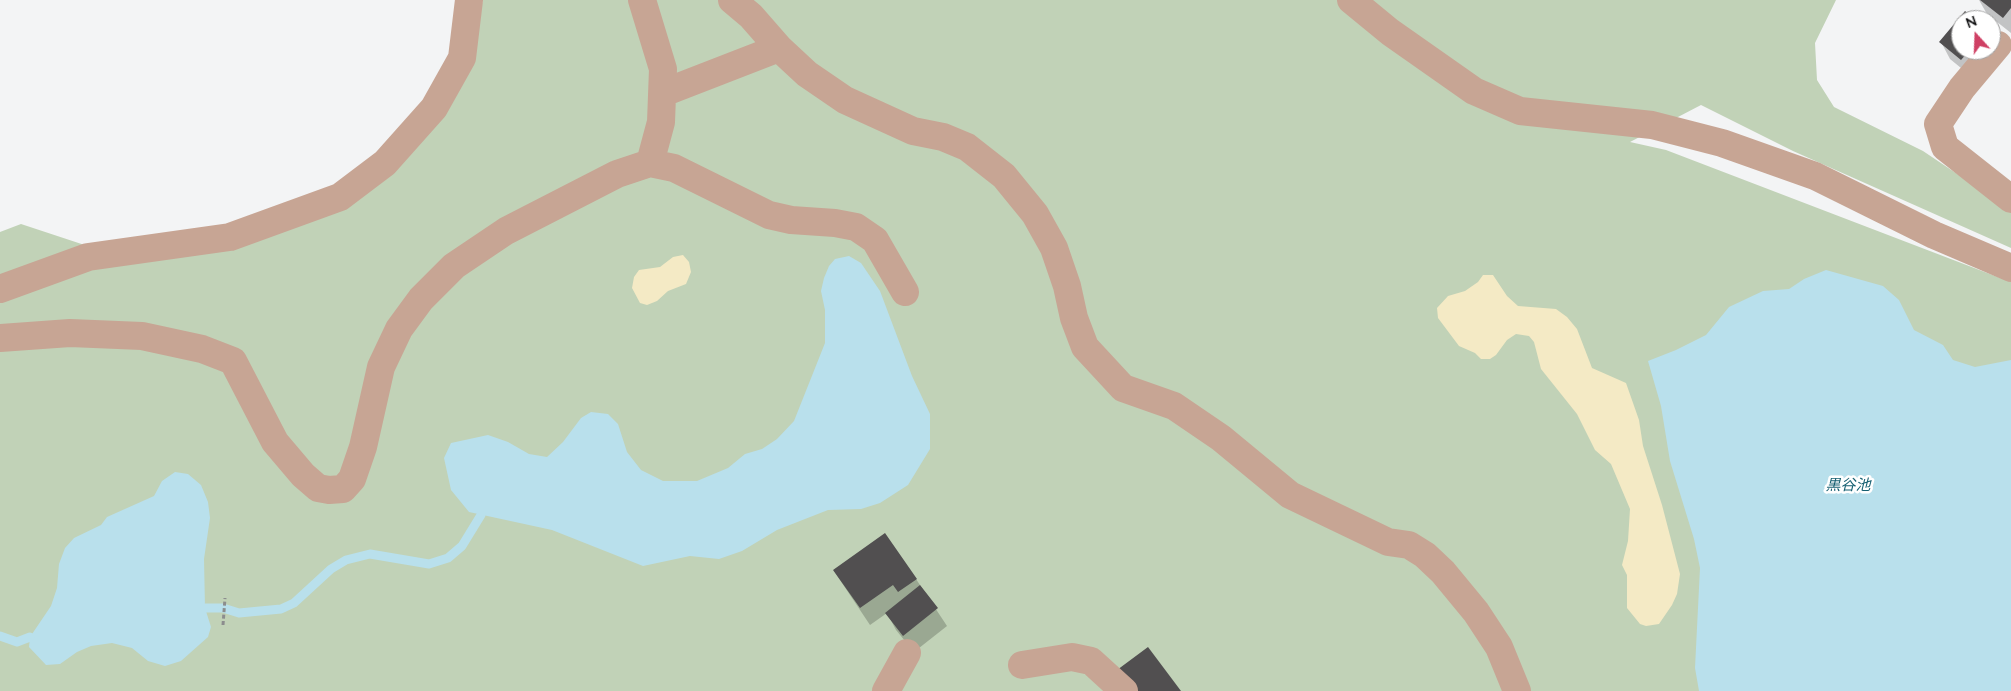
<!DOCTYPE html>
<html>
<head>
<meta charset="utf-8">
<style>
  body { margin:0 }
  #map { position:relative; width:2011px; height:691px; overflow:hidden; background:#f3f4f5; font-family:Mulish,sans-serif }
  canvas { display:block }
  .north { position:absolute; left:1951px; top:10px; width:50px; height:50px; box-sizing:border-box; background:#fff; border:1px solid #a1a1a1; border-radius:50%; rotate:340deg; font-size:14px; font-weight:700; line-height:20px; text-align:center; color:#141415 }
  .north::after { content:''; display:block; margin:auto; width:18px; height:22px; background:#cf4064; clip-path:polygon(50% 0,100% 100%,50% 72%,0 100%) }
</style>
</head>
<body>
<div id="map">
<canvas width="2011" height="691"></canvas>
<div class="north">N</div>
</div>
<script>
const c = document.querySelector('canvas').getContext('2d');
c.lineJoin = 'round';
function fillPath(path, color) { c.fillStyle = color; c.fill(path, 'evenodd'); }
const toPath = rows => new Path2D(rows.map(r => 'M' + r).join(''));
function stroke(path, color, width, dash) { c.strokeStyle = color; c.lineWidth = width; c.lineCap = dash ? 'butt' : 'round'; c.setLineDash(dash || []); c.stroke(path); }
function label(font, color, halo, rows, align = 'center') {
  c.font = font + ' Mulish,"Noto Sans JP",sans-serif'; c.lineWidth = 5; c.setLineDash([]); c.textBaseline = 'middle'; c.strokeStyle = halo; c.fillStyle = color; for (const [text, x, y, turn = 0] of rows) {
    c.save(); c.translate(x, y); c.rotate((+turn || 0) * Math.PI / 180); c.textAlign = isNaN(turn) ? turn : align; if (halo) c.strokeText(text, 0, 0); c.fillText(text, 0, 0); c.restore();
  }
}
fillPath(toPath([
  [483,0,1836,0,1815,43,1817,80,1834,107,1923,151,2011,210,2011,248,1793,151,1701,105,1630,142,1666,150,2003,279,2011,278,2011,691,0,691,0,232,21,224,130,260,327,211,460,88]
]), '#c1d2b7');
fillPath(toPath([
  [683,255,689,262,691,272,686,284,668,291,657,301,647,305,640,303,632,288,634,277,639,270,660,267,673,257],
  [1483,275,1493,275,1507,296,1518,306,1556,309,1567,317,1577,329,1592,368,1626,383,1639,420,1643,446,1662,505,1680,574,1677,594,1672,605,1659,624,1646,626,1640,624,1627,608,1627,575,1622,565,1628,541,1630,509,1611,464,1595,450,1577,414,1541,369,1534,342,1529,336,1516,334,1507,340,1496,355,1490,359,1481,359,1475,353,1459,346,1438,318,1437,308,1448,296,1465,291,1478,282]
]), '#f4eac5');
fillPath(toPath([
  [849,256,861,263,880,291,912,376,930,414,930,449,908,485,880,503,861,509,828,510,777,530,742,551,719,559,690,556,643,566,552,530,469,512,451,490,444,458,451,443,488,435,508,442,529,454,547,457,563,442,581,418,591,412,608,414,618,424,627,452,641,470,663,481,697,481,728,468,745,454,762,449,777,439,794,421,825,343,825,310,821,291,824,278,829,266,835,259],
  [1826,270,1883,286,1899,300,1914,330,1943,345,1953,360,1975,367,2011,360,2011,691,1699,691,1695,668,1700,568,1694,539,1670,461,1661,406,1648,361,1676,350,1706,335,1729,307,1763,291,1789,289,1804,279],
  [175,472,188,474,201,485,208,502,210,518,204,559,205,608,211,627,208,637,181,661,165,666,148,661,132,648,112,643,91,646,77,652,60,664,46,665,29,647,30,637,51,606,57,588,59,564,65,548,74,538,101,525,107,517,154,496,162,481]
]), '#b9e0ec');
fillPath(toPath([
  [1979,0,2011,0,2011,33,1987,14],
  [1965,13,1974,20,1961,20,1961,50,1991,50,1972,77,1950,59,1941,42],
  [834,571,916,579,947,626,914,652,896,630,887,613,870,625]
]), '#0003');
stroke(toPath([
  [205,608,223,608,239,613,281,609,294,603,331,569,346,560,370,554,429,564,448,558,462,546,481,515],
  [0,636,17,642,30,637]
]), '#b9e0ec', 9);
fillPath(toPath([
  [1980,0,2011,0,2011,8,2003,18],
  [1965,11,1976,20,1961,20,1961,50,1970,50,1961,60,1939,42],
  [885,533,917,579,898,592,893,585,860,608,833,570],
  [920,585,938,608,903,636,885,613],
  [1148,647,1181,691,1133,691,1117,670]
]), '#514f50');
stroke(toPath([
  [223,625,225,598]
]), '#8c8d8e', 3, [4, 2.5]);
stroke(toPath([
  [642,0,663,69,661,122,650,163],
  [732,0,751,16,779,48,807,74,845,100,913,131,943,137,967,147,1004,176,1035,214,1054,248,1067,286,1074,318,1085,347,1123,388,1174,406,1221,438,1290,495,1388,542,1409,545,1425,555,1443,572,1476,612,1499,647,1517,691],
  [1351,0,1390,32,1474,91,1520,111,1652,125,1722,143,1815,176,1934,235,2011,268],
  [1998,45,1962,88,1938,124,1945,147,2011,199],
  [663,93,779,48],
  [0,289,88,257,230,237,340,197,385,163,434,108,462,58,469,0],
  [0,338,70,333,142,336,202,349,233,361,275,442,303,475,318,488,329,490,343,489,352,479,363,447,381,367,399,329,421,299,454,266,506,231,617,174,650,163,674,168,769,215,791,220,835,223,856,227,875,240,905,292],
  [1022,665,1072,657,1091,661,1124,691],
  [886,691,907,653]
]), '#c7a594', 28);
label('italic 15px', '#155f71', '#fff', [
  ["黒谷池",1848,485]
]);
</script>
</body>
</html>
